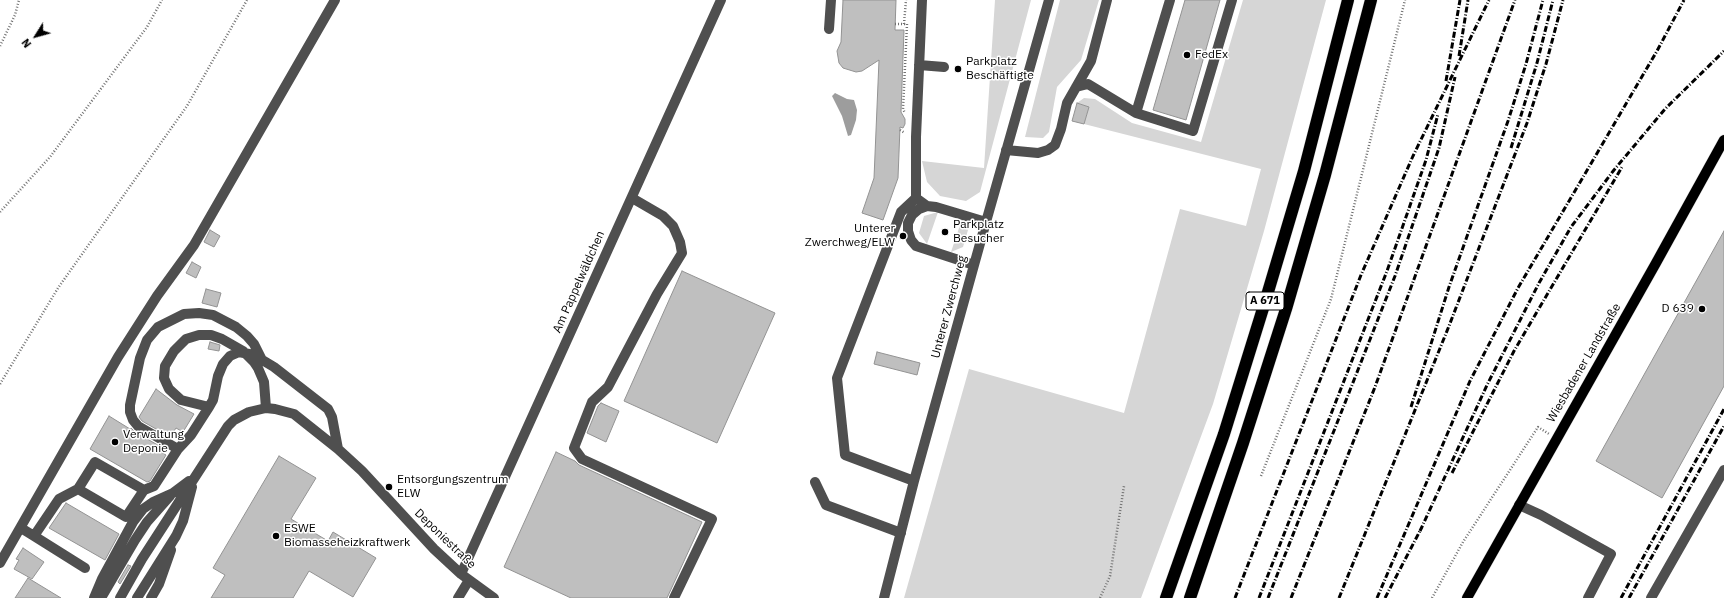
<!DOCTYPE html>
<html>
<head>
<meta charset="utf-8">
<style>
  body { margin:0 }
  #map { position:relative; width:1724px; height:598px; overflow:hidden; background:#fff; font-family:"IBM Plex Sans",sans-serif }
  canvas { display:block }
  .north { position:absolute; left:16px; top:16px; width:40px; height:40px; -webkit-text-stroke:3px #fff; paint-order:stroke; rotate:233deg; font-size:11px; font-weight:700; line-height:16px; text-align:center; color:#000 }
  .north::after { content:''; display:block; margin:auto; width:14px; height:18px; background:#000; clip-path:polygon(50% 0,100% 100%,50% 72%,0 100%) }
</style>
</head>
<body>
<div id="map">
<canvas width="1724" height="598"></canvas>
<div class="north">N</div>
</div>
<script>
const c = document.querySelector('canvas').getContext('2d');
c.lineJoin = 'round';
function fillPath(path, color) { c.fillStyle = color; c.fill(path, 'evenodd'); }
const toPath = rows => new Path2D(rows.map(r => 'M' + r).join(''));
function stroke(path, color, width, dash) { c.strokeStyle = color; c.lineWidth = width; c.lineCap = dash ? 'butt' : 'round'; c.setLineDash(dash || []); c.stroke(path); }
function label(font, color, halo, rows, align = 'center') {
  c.font = font + ' "IBM Plex Sans",sans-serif'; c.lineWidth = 3; c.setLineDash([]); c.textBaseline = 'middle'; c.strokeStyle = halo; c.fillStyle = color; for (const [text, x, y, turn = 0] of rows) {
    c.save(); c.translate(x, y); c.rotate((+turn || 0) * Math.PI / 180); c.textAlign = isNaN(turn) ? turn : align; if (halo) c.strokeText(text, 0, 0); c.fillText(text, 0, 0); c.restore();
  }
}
fillPath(toPath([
  [995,0,1031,0,980,192,966,201,940,196,927,182,922,161,984,168],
  [1060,0,1099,0,1081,60,1057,87,1049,132,1043,138,1025,137],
  [1243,0,1326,0,1264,231,1213,404,1141,598,904,598,969,369,1124,413,1180,209,1246,226,1261,169,1084,124,1089,107,1077,103,1084,98,1095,99,1132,123,1201,142],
  [938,212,927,244,919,233,924,216],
  [962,219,968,230,963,247,951,252]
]), '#d6d6d6');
fillPath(toPath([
  [835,93,847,99,854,100,857,110,856,120,851,135,848,136,842,116,832,96]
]), '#9d9d9d');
const building = toPath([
  [843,0,896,0,895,30,904,30,901,112,905,119,905,124,903,128,900,127,898,178,883,220,862,213,874,178,879,60,862,71,856,72,843,68,839,63,837,51,841,42,843,0],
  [1185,0,1220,0,1186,120,1153,110,1185,0],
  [1077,103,1089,107,1084,124,1072,121,1077,103],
  [210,230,220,236,214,247,204,242,210,230],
  [1724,231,1724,386,1662,498,1596,461,1724,231],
  [192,262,201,267,196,278,186,273,192,262],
  [682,271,775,313,717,443,624,401,682,271],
  [206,289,221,293,217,307,202,303,206,289],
  [210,342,220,345,219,351,208,349,210,342],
  [877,352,920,363,917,375,874,364,877,352],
  [156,389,177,405,194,414,183,432,176,428,170,437,142,421,139,417,156,389],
  [601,403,619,411,606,442,587,433,598,406,601,403],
  [109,416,130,429,131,428,135,432,163,448,161,452,166,455,150,481,147,482,90,449,109,416],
  [556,452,575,461,579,465,702,522,667,598,571,598,504,567,556,452],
  [279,456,316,478,291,519,328,541,333,532,376,558,353,597,309,571,293,598,211,598,225,575,213,568,279,456],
  [66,503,119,534,105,560,49,528,66,503],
  [23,548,44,562,32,579,14,569,19,560,16,559,23,548],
  [128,565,131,566,120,584,118,582,128,565],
  [28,578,61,598,15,598,28,578]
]);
fillPath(building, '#bfbfbf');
stroke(building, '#939393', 1);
const major = toPath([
  [1467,598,1656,263,1724,140]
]);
const highway = toPath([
  [1166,598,1224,434,1265,302,1304,171,1348,0],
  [1190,598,1243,443,1286,309,1325,175,1371,0]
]);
stroke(major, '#dbdbdb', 11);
stroke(highway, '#dbdbdb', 13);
stroke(toPath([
  [895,24,907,24,903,109,905,113],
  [904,24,906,0],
  [0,46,15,15,19,0],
  [900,130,905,133],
  [0,212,50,157,147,27,162,0],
  [0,384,58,288,187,106,247,0],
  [1261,476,1331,299,1405,0],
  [1100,598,1110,576,1124,486],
  [1432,598,1463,542,1538,427,1549,434]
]), '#717171', 2.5, [1, 2]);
stroke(toPath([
  [829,29,831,0],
  [919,65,944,67],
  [1076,87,1088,84,1136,113,1193,131,1232,0],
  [1136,113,1170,0],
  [1006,150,1038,153,1048,150,1055,145,1061,129,1067,103,1091,61,1107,0],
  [632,198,663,216,673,226,680,242,682,253,657,294,608,387,592,402,574,448,582,459,712,519,674,598],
  [916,198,916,137,922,0],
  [974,265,916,246,911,240,908,231,908,223,912,215,919,209,927,206,936,207,986,222],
  [209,407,181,400,169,389,164,378,165,366,174,351,186,339,199,335,211,335,222,339,243,351,254,362,258,368,264,382,266,408],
  [178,449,138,426,133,420,130,412,130,405,140,358,147,340,158,327,184,314,199,313,213,315,236,327,247,336,254,344,261,358],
  [914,481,845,455,837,378,901,212,916,198,927,206],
  [815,482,826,505,901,533],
  [144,490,126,517,78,489,95,462,144,490,154,486,178,449,191,435,209,407,213,400,218,376,223,364,230,356,239,352,254,355,274,367,328,409,332,417,338,449],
  [1519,505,1541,515,1611,554,1588,598],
  [21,528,34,536,59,499,78,489],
  [34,536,85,568],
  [0,563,118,357,157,296,194,245,335,0],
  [461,574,721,0],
  [94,598,102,579,133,522,143,509,153,502,173,493,189,481],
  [101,598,135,540,147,522,170,496],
  [120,598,142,559,228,426,234,420,249,412,266,408,275,409,294,414,338,449,362,471,434,549,461,574,494,598],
  [137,598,176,536,183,521,192,487],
  [151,598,159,584,171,550],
  [458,598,469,580],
  [884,598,914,481,986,222,1049,0],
  [1651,598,1724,470]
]), '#4f4f4f', 10);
stroke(major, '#000', 10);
stroke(highway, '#000', 12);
stroke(toPath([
  [1459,56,1468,0],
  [1446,81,1460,0],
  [1511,148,1537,63,1553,0],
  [1411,407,1449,287,1508,121,1526,64,1543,0],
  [1452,473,1514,351,1622,167],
  [1420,531,1487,385,1539,283,1571,227,1614,170,1665,109,1724,51],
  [1235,598,1361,275,1413,156,1489,0],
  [1259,598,1387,271,1426,160,1438,114],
  [1268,598,1395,276,1439,148,1455,77],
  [1291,598,1375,387,1515,0],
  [1339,598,1449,326,1527,123,1546,64,1563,0],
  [1377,598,1470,381,1518,288,1657,51,1684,0],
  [1385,598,1422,527],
  [1621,598,1724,409],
  [1629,598,1724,426]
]), '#000', 3, [6, 2, 1, 2]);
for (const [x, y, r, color] of [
  [1187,55,4,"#000"],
  [958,69,4,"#000"],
  [945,232,4,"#000"],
  [903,236,4,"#000"],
  [1702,309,4,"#000"],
  [115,442,4,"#000"],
  [389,487,4,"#000"],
  [276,536,4,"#000"]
]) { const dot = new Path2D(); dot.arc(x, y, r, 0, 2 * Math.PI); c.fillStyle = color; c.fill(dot); stroke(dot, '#fff', 1.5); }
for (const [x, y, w] of [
  [1265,301,38]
]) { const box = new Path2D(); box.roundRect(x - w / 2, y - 9, w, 18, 3); c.fillStyle = '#fff'; c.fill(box); stroke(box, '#000', 1); }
label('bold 11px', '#000', null, [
  ["A 671",1265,301]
]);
label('12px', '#000', '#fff', [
  ["FedEx",1195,55],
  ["Parkplatz",966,62],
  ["Beschäftigte",966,76],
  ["Parkplatz",953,225],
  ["Besucher",953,239],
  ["Unterer",895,229,"right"],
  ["Zwerchweg/ELW",895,243,"right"],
  ["D 639",1694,309,"right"],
  ["Verwaltung",123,435],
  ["Deponie",123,449],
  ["Entsorgungszentrum",397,480],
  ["ELW",397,494],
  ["ESWE",284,529],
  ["Biomasseheizkraftwerk",284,543]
], 'left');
label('12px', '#000', '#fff', [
  ["Am Pappelwäldchen",579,282,-66],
  ["Unterer Zwerchweg",949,307,-75],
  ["Wiesbadener Landstraße",1584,363,-60],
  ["Deponiestraße",445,539,44]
]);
</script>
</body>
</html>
